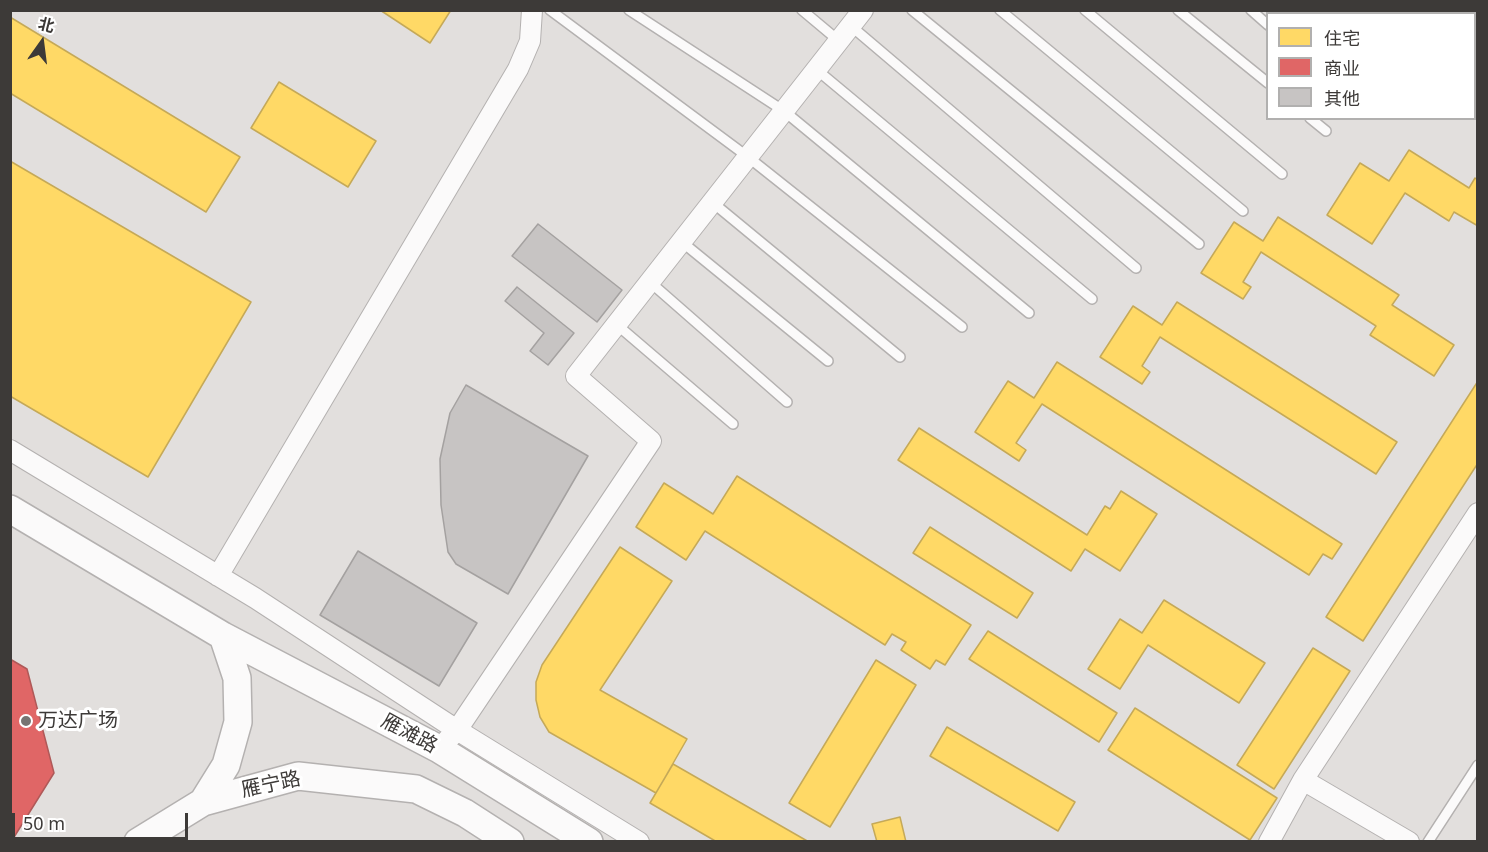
<!DOCTYPE html>
<html>
<head>
<meta charset="utf-8">
<style>
  body { margin:0 }
  #map { position:relative; width:1488px; height:852px; overflow:hidden; background:#e2dfdd; font-family:"Noto Sans","Noto Sans SC",sans-serif }
  canvas { display:block }
  .frame { position:absolute; inset:0; border:12px solid #3d3a38; pointer-events:none }
  .legend { position:absolute; left:1266px; top:12px; width:210px; height:108px; box-sizing:border-box; background:#fff; border:2px solid #b1b0af; margin:0; padding:8px 10px; list-style:none; font-size:18px; color:#3d3a38 }
  .legend li { display:flex; align-items:center; gap:12px; height:30px }
  .legend b { width:30px; border:2px solid #b1b0af }
  .north { position:absolute; left:12px; top:12px; width:60px; height:60px; -webkit-text-stroke:4px #fff; paint-order:stroke; rotate:14deg; font-size:16px; font-weight:700; line-height:24px; text-align:center; color:#3d3a38 }
  .north::after { content:''; display:block; margin:auto; width:21px; height:27px; background:#3d3a38; clip-path:polygon(50% 0,100% 100%,50% 72%,0 100%) }
  .scale { position:absolute; left:12px; top:813px; width:176px; height:27px; box-sizing:border-box; border:3px solid #3d3a38; border-top:0; padding-left:8px; font-size:18px; line-height:21px; white-space:nowrap; color:#3d3a38; -webkit-text-stroke:4px #fff; paint-order:stroke }
</style>
</head>
<body>
<div id="map">
<canvas width="1488" height="852"></canvas>
<div class="frame"></div>
<ul class="legend">
<li><b style="height:16px;background:#ffd966"></b>住宅</li>
<li><b style="height:16px;background:#e06666"></b>商业</li>
<li><b style="height:16px;background:#c7c4c3"></b>其他</li>
</ul>
<div class="north">北</div>
<div class="scale">50 m</div>
</div>
<script>
const c = document.querySelector('canvas').getContext('2d');
c.lineJoin = 'round';
function fillPath(path, color) { c.fillStyle = color; c.fill(path, 'evenodd'); }
const toPath = rows => new Path2D(rows.map(r => 'M' + r).join(''));
function stroke(path, color, width, dash) { c.strokeStyle = color; c.lineWidth = width; c.lineCap = dash ? 'butt' : 'round'; c.setLineDash(dash || []); c.stroke(path); }
function label(font, color, halo, rows, align = 'center') {
  c.font = font + ' "Noto Sans","Noto Sans SC",sans-serif'; c.lineWidth = 6; c.setLineDash([]); c.textBaseline = 'middle'; c.strokeStyle = halo; c.fillStyle = color; for (const [text, x, y, turn = 0] of rows) {
    c.save(); c.translate(x, y); c.rotate((+turn || 0) * Math.PI / 180); c.textAlign = isNaN(turn) ? turn : align; if (halo) c.strokeText(text, 0, 0); c.fillText(text, 0, 0); c.restore();
  }
}
const homes = toPath([
  [380,10,451,10,430,43,380,10],
  [10,17,240,157,206,212,10,93,10,17],
  [1474,50,1478,52,1478,105,1474,103,1474,50],
  [279,82,376,141,348,187,251,128,279,82],
  [1409,150,1469,188,1475,178,1478,180,1478,226,1454,212,1449,221,1405,193,1372,244,1327,215,1360,163,1389,181,1409,150],
  [10,161,251,302,148,477,10,396,10,161],
  [1278,217,1399,295,1392,305,1454,345,1434,376,1370,335,1376,326,1261,252,1243,282,1251,287,1243,299,1201,273,1234,222,1263,241,1278,217],
  [1177,302,1397,442,1376,474,1160,337,1142,366,1150,372,1142,384,1100,357,1133,306,1162,325,1177,302],
  [1057,362,1342,544,1332,559,1323,554,1309,575,1042,404,1016,443,1026,450,1019,461,975,432,1008,381,1034,398,1057,362],
  [1478,381,1478,463,1363,641,1326,617,1478,381],
  [919,428,1087,535,1105,506,1110,509,1121,491,1157,514,1120,571,1085,549,1071,571,898,460,919,428],
  [737,476,971,625,945,665,936,660,930,669,901,650,906,642,892,634,885,645,705,531,686,560,636,527,664,483,713,514,737,476],
  [930,527,1033,593,1017,618,913,553,930,527],
  [620,547,672,581,600,690,687,739,656,793,549,732,540,717,536,700,536,682,542,665,620,547],
  [1164,600,1265,663,1239,703,1148,645,1120,689,1088,669,1120,619,1142,633,1164,600],
  [988,631,1117,713,1099,742,969,659,988,631],
  [1313,648,1350,671,1274,789,1237,765,1313,648],
  [876,660,916,685,830,827,789,803,876,660],
  [1135,708,1277,798,1250,840,1108,750,1135,708],
  [947,727,1075,802,1058,831,930,756,947,727],
  [673,764,809,842,717,842,650,803,673,764],
  [900,817,906,842,877,842,872,824,900,817]
]);
fillPath(homes, '#ffd966');
stroke(homes, '#c5a958', 1.5);
const shops = toPath([
  [10,659,27,669,54,773,11,842,10,659]
]);
fillPath(shops, '#e06666');
stroke(shops, '#af5958', 1.5);
const building = toPath([
  [538,224,622,290,597,322,512,256,538,224],
  [517,287,574,333,548,365,530,351,544,333,505,301,517,287],
  [466,385,588,456,508,594,456,564,448,552,441,505,440,459,450,413,466,385],
  [358,551,477,623,439,686,320,615,358,551]
]);
fillPath(building, '#c7c4c3');
stroke(building, '#a4a1a0', 1.5);
const service = toPath([
  [550,10,748,157,962,327],
  [629,10,784,111,1029,313],
  [802,10,839,41],
  [912,10,1199,244],
  [1000,10,1243,211],
  [1085,10,1282,174],
  [1178,10,1268,83],
  [1251,10,1268,25],
  [1341,10,1344,14],
  [1419,10,1422,14],
  [851,26,1136,268],
  [817,70,1092,299],
  [1310,118,1326,131],
  [712,202,900,357],
  [682,242,828,361],
  [650,282,787,402],
  [616,324,733,424],
  [1428,842,1478,765]
]);
const minor = toPath([
  [10,450,255,598,457,730,639,842],
  [218,576,518,69,530,41,532,10],
  [439,749,457,730,651,441,576,376,863,10],
  [1303,780,1409,842],
  [1269,842,1303,780,1478,513]
]);
const secondary = toPath([
  [10,509,223,636,439,749,589,842],
  [203,802,226,765,238,722,237,678,223,636],
  [138,842,203,802,298,776,416,789,465,813,510,842]
]);
stroke(service, '#b4b1b0', 12);
stroke(minor, '#b4b1b0', 22);
stroke(secondary, '#b4b1b0', 30);
stroke(service, '#fbfafa', 9);
stroke(minor, '#fbfafa', 20);
stroke(secondary, '#fbfafa', 27);
for (const [x, y, r, color] of [
  [26,721,6,"#777472"]
]) { const dot = new Path2D(); dot.arc(x, y, r, 0, 2 * Math.PI); c.fillStyle = color; c.fill(dot); stroke(dot, '#fff', 2); }
label('20px', '#3d3a38', '#fff', [
  ["万达广场",38,721]
], 'left');
label('20px', '#3d3a38', '#fff', [
  ["雁滩路",409,734,28],
  ["雁宁路",271,785,-12]
]);
</script>
</body>
</html>
